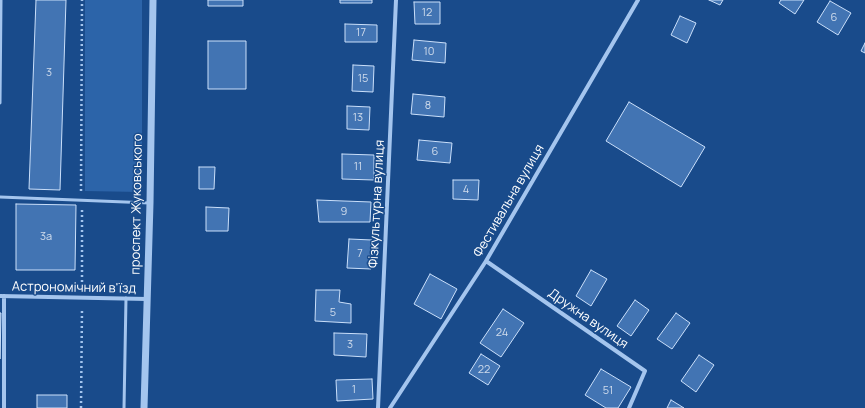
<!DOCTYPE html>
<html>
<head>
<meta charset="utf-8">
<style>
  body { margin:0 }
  canvas { display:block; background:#194b8b }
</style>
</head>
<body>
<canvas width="865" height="408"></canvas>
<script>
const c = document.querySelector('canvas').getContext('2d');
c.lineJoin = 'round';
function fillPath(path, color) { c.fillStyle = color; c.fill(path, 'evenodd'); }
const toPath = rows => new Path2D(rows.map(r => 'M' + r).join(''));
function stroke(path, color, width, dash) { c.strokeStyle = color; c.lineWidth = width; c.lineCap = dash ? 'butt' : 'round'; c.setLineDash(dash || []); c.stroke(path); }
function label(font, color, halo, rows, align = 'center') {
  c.font = font + ' Manrope,sans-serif'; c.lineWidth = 3; c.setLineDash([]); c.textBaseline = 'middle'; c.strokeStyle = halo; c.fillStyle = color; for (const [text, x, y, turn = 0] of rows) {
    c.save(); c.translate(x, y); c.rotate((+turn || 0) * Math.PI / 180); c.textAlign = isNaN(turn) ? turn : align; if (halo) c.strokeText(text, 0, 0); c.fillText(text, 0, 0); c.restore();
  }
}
fillPath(toPath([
  [85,0,142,0,142,192,85,191]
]), '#2c64a9');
const building = toPath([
  [36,0,66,0,60,190,29,189,36,0],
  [208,0,243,0,243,6,208,6,208,0],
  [340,0,372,0,372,3,340,3,340,0],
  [709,0,723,0,720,5,709,0],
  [781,0,804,0,795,14,779,3,781,0],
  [830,1,851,13,838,35,817,22,830,1],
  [414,2,440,2,440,24,415,24,414,2],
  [680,16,696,23,687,43,671,35,680,16],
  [345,24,377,25,377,42,345,42,345,24],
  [414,40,446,43,445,63,412,60,414,40],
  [208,41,246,41,246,89,208,89,208,41],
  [865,43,865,53,861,51,865,43],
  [353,65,374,66,373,92,352,91,353,65],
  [413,94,445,97,444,117,411,114,413,94],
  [629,102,705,147,681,187,606,141,629,102],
  [347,106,370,107,369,130,347,129,347,106],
  [419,140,452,143,450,163,417,160,419,140],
  [342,154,374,155,374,180,342,179,342,154],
  [199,167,215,167,214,189,199,189,199,167],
  [453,180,479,180,478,200,453,199,453,180],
  [317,200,371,202,370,222,319,222,317,200],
  [16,204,76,205,75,270,16,270,16,204],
  [206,207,229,208,228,231,206,231,206,207],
  [349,239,372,240,371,269,347,268,349,239],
  [591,270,607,279,591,306,576,296,591,270],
  [430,274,457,289,441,319,414,304,430,274],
  [316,290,340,290,339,302,351,304,351,323,315,321,316,290],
  [635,300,649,310,631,336,617,326,635,300],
  [503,309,524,323,501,357,480,343,503,309],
  [0,313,1,313,0,359,0,313],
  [676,313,690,323,672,349,657,339,676,313],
  [334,333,367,334,366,357,334,355,334,333],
  [481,354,500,366,488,385,469,373,481,354],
  [699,355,714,365,696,392,681,381,699,355],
  [601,369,631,387,618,408,606,408,585,395,601,369],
  [372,379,373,399,337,401,336,380,372,379],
  [37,395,67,395,67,408,37,408,37,395],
  [671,400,684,408,667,408,671,400]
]);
fillPath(building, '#4274b3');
stroke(building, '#cadffa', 1);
stroke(toPath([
  [81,191,82,0],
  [82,210,82,287],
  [81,408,82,308]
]), '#a4c5ee', 2.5, [2, 3]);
stroke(toPath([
  [0,103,1,0],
  [0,197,150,203],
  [124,408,126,298]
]), '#a4c5ee', 3);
stroke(toPath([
  [486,261,645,371,629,408],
  [0,296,147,299],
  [4,296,4,408],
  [378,408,396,0],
  [390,408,486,261,638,0]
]), '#a4c5ee', 4);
stroke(toPath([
  [144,408,150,203,153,0]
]), '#a4c5ee', 7);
label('11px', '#d0dcec', null, [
  ["12",427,13],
  ["6",834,18],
  ["17",361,33],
  ["10",429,52],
  ["3",49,73],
  ["15",363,79],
  ["8",428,106],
  ["13",358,118],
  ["6",435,152],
  ["11",358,167],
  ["4",466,190],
  ["9",344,212],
  ["3а",46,237],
  ["7",360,254],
  ["5",333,313],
  ["24",502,333],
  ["3",350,345],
  ["22",484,370],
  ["1",354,390],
  ["51",608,391]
]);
label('13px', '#fff', '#194b8b', [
  ["Фестивальна вулиця",509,201,-60],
  ["проспект Жуковського",137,204,-89],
  ["Фізкультурна вулиця",377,204,-87],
  ["Астрономічний в'їзд",74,288,1],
  ["Дружна вулиця",588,319,35]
]);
</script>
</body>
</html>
